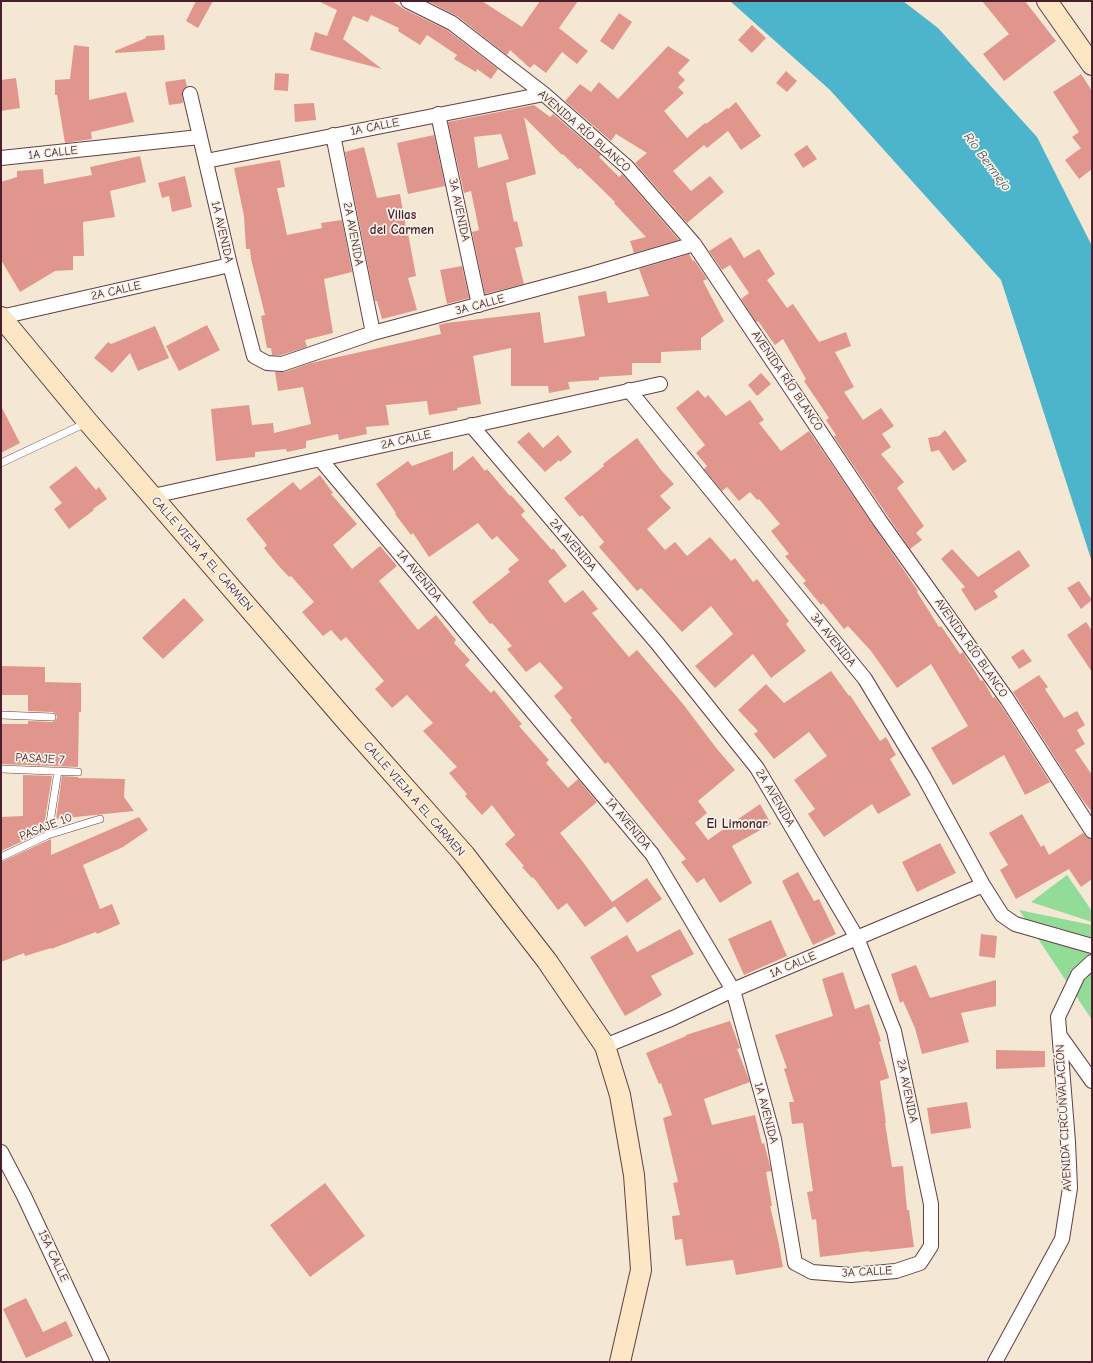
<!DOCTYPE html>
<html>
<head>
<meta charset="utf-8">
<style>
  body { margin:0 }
  #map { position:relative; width:1093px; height:1363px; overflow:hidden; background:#f4e8d4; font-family:"Comic Neue",sans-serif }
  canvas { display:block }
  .frame { position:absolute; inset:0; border:2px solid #4a1f2b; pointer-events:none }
</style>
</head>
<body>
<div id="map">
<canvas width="1093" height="1363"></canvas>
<div class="frame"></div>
</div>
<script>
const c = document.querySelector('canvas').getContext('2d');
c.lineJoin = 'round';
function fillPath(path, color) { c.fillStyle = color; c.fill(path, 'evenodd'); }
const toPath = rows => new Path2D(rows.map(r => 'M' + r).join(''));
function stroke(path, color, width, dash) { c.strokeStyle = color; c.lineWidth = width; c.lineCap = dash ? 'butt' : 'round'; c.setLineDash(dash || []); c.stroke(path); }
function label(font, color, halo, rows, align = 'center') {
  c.font = font + ' "Comic Neue",sans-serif'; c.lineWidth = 3.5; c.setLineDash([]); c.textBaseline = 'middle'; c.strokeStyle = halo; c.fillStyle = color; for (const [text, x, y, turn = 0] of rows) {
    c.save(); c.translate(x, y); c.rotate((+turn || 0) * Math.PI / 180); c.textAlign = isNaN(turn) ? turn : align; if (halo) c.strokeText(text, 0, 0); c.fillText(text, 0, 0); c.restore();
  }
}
fillPath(toPath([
  [1067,875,1092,911,1092,922,1031,902],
  [1019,910,1092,925,1092,1020]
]), '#92dc97');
fillPath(toPath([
  [730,1,903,1,938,28,1037,137,1092,246,1092,562,1001,280,830,90]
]), '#4cb4cb');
fillPath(toPath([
  [196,1,213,1,198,28,186,21],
  [318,1,392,1,404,9,447,30,498,69,491,79,477,69,476,72,454,59,457,55,427,35,420,45,398,31,399,28,371,15,368,22,353,16,343,39,382,69,310,50,315,32,327,36,337,10],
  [427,1,482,1,522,27,540,1,578,1,559,28,588,51,577,64,562,52,546,73,534,64,530,68,510,50,507,55,457,16],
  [982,1,1025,1,1056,41,1004,81,983,54,1009,34],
  [619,13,632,22,613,50,600,41],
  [752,25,766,38,752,53,738,40],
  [164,35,165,50,115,53,115,51,146,38,146,36],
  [74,45,89,47,89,100,126,92,134,122,91,132,92,139,65,143,57,95,55,95,55,80,70,79],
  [668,46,690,60,678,73,685,80,678,87,684,93,664,111,687,138,705,123,706,124,727,108,728,109,736,102,761,136,741,150,728,131,707,148,704,145,673,171,691,191,710,176,724,192,687,223,635,163,647,153,616,134,611,141,565,101,580,84,591,92,599,82,618,99],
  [786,71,797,81,787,92,776,83],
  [275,73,289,74,288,91,274,90],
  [1081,74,1092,91,1092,169,1079,179,1065,160,1081,148,1072,137,1079,132,1053,92],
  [16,78,20,108,1,111,1,80],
  [185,79,187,86,182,92,183,103,169,105,165,82],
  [314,103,316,120,295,122,294,104],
  [534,105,550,117,553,114,601,155,599,157,619,177,622,174,679,240,634,253,630,241,646,237,614,203,615,202,580,168,578,169,563,154,562,155,524,117,536,174,506,183,514,222,517,221,523,246,515,248,524,284,485,294,472,232,479,230,471,191,464,193,448,122],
  [501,134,509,159,478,168,474,137],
  [434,135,445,186,408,194,397,143],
  [807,145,817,159,803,168,794,154],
  [364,147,377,198,400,194,406,228,407,228,416,276,408,278,417,310,382,319,377,301,375,301,345,152],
  [140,156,146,182,110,191,115,217,83,222,84,256,73,256,73,270,55,271,20,292,1,260,1,182,17,177,17,171,43,169,44,184,92,175,90,167],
  [280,160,285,187,277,188,287,235,322,228,321,223,342,220,352,272,324,279,333,333,305,340,307,347,281,355,272,355,271,348,267,348,261,316,265,315,251,259,250,249,246,249,244,216,234,168],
  [185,176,192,207,172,212,169,196,162,198,158,183],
  [731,237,744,258,759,249,775,274,767,280,787,308,793,304,819,342,846,332,851,346,835,352,854,387,844,392,863,420,881,408,894,426,882,434,891,447,881,454,904,482,897,488,924,526,916,533,922,540,910,549,834,437,836,435,826,420,829,418,804,381,806,379,783,339,775,345,758,321,756,322,741,299,749,293,730,265,722,270,709,251],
  [689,254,693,261,694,260,707,279,703,281,724,321,701,338,701,350,661,352,661,363,632,363,632,375,599,377,599,380,568,382,570,389,549,393,548,386,511,386,511,348,473,356,481,404,457,408,458,410,429,415,427,401,386,405,389,425,366,427,367,434,339,440,338,434,306,441,306,448,287,452,286,449,255,452,255,457,216,461,211,409,249,405,252,425,273,423,274,433,311,424,303,387,278,391,275,372,285,372,311,363,441,334,439,325,446,323,540,312,544,343,585,336,578,296,606,291,608,303,649,296,639,269],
  [462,266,469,298,447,304,440,270],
  [207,325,220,350,179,371,166,346],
  [155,326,169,358,138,371,130,353,112,373,94,358,108,342,111,344],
  [761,373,771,384,757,396,748,385],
  [698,390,705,398,708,395,726,416,750,400,764,420,759,423,781,451,809,431,918,591,917,592,939,627,941,626,960,654,963,652,981,681,983,680,993,698,995,697,1000,704,1050,782,1025,795,1004,755,953,785,931,748,968,726,931,664,897,688,871,651,848,626,844,629,823,603,821,605,803,583,806,581,785,556,789,554,771,531,780,524,759,499,757,500,750,492,739,501,727,487,722,491,704,469,707,466,696,453,705,445,676,408],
  [1,406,20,443,1,453],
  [945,430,967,461,953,471,939,450,931,452,928,438,939,436],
  [529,432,543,448,558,435,572,452,560,462,559,460,545,472,517,442],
  [637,438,661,470,674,484,660,496,671,508,647,529,665,550,675,542,687,556,710,537,731,561,735,558,753,582,757,579,789,621,786,624,806,651,771,678,753,654,715,688,695,666,733,634,711,606,682,632,641,588,637,591,599,547,604,542,582,515,580,517,564,498,604,466,603,464],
  [453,451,453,471,473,456,485,471,487,469,510,496,511,495,525,511,521,515,552,550,553,548,567,566,548,581,565,603,583,590,598,609,592,613,629,657,637,650,683,704,717,749,735,770,698,801,707,813,695,823,708,840,760,804,771,824,732,846,752,883,720,903,704,878,697,883,681,862,686,859,608,762,605,764,570,720,572,718,554,696,563,688,540,662,526,672,507,649,512,646,492,623,490,624,472,602,510,572,508,569,519,560,497,536,492,540,478,523,429,557,413,533,411,535,395,514,396,513,376,484,408,461,412,466],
  [76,466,96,490,99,487,107,499,93,509,94,510,69,529,54,509,62,503,49,487],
  [320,475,333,493,331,494,357,524,333,545,352,569,380,546,397,566,379,581,418,630,436,615,456,640,454,643,470,660,465,665,491,693,494,690,511,711,522,724,519,726,549,760,546,763,568,788,578,779,597,802,560,833,583,862,615,906,585,927,567,903,558,910,533,877,532,878,522,867,524,866,505,844,515,835,492,805,482,815,465,796,467,794,449,773,457,767,423,731,433,723,407,695,392,708,375,689,384,681,346,637,341,641,331,630,323,636,302,612,314,602,291,576,289,577,277,564,264,548,267,545,246,519,293,482,300,490],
  [952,549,978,577,1019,550,1030,566,994,591,998,597,975,611,961,589,965,587,941,559],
  [1079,581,1092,600,1081,609,1067,588],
  [184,598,204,620,163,659,142,638],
  [1086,622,1092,631,1092,672,1067,635],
  [1023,649,1032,661,1019,669,1011,657],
  [1,666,45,667,45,682,81,683,81,712,79,712,78,767,1,764,1,724,28,724,28,721,52,722,56,720,57,717,56,714,53,712,28,711,28,695,1,695],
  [831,671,849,696,850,695,880,741,886,737,896,755,890,759,911,795,878,814,872,804,824,837,808,814,815,809,794,780,827,756,809,732,774,759,754,734,758,731,738,710,766,684,784,703],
  [1039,675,1048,687,1045,689,1064,718,1077,711,1085,725,1077,730,1085,744,1075,750,1092,775,1092,812,1081,798,1013,692],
  [23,775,52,776,43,832,1,851,1,817,23,816],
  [62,776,78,777,78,778,125,779,124,797,134,811,56,819],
  [1022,814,1041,847,1044,845,1049,855,1083,833,1088,838,1092,839,1092,879,1081,887,1069,869,1016,899,1000,870,1008,865,989,833],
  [139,817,148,830,123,847,83,865,100,909,112,904,120,924,97,934,96,932,51,949,51,948,25,956,24,953,1,962,1,862,51,839,51,855],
  [940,843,956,873,917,892,902,862],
  [798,872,814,901,819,899,836,934,813,945,782,881],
  [647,878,662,899,627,923,612,902],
  [771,920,787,956,744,975,728,939],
  [680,929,694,954,651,976,662,995,625,1016,590,957,627,935,637,952],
  [981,934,997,936,995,958,979,956],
  [916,965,930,998,996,980,996,1006,961,1013,969,1042,922,1054,915,1028,903,1001,900,1003,891,974],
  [843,972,855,1009,869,1004,881,1041,879,1042,889,1078,880,1081,886,1123,885,1123,892,1167,903,1166,907,1210,909,1210,914,1247,869,1252,869,1251,820,1257,816,1219,812,1220,807,1192,813,1191,803,1123,792,1124,789,1102,794,1102,784,1069,787,1068,775,1035,833,1016,822,979],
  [730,1021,740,1048,737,1049,750,1082,704,1099,712,1125,755,1115,762,1144,764,1143,771,1170,771,1171,766,1172,772,1206,770,1206,778,1240,783,1267,736,1275,733,1260,686,1266,682,1239,675,1240,672,1216,680,1215,673,1183,678,1182,663,1118,672,1115,661,1083,659,1084,646,1053,686,1036,686,1035],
  [996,1050,1045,1051,1045,1067,996,1069],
  [967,1102,971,1128,931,1134,927,1108],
  [325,1183,365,1236,310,1277,270,1225],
  [26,1298,43,1332,66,1321,73,1336,26,1358,3,1309]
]), '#e1968d');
const lane = toPath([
  [1,463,86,423],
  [1,715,52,717],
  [1,769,78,772],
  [48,835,58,771],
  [1,857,48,835,100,819]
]);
const street = toPath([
  [408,1,452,23,544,94,627,167,694,244,880,521,1007,699,1092,831],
  [190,94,230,265,254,356,267,363,282,364,373,333,592,274,694,244],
  [438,114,479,305],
  [333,135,373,333],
  [1,158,200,137],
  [206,161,544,94],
  [1,317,230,265],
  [629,390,865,679,924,777,983,885,1002,915,1015,924,1092,946],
  [320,459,652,854,733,990,774,1139,795,1263,812,1272,851,1275,896,1271,920,1263,931,1246,931,1204,894,1031,857,938,757,768,657,643,471,425],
  [153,496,660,384],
  [1060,1036,1092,1081],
  [605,1046,671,1019,733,990,983,885],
  [1,1152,24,1196,102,1362],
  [995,1362,1062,1239,1070,1188,1068,1142,1058,1017,1078,975,1092,962]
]);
const secondary = toPath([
  [1047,1,1092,65],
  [1,317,88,422,347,722,465,855,547,961,605,1046,620,1095,634,1175,641,1270,620,1362]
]);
stroke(lane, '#643d44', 8);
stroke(street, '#643d44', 16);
stroke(secondary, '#643d44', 22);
stroke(lane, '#fff', 7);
stroke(street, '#fff', 14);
stroke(secondary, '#fce6c4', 20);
label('12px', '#4a1f2b', '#f7f3e8', [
  ["1A CALLE",375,127,-11],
  ["AVENIDA RÍO BLANCO",584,131,41],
  ["1A CALLE",53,153,-6],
  ["3A AVENIDA",459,210,78],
  ["1A AVENIDA",222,232,77],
  ["2A AVENIDA",353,234,79],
  ["2A CALLE",116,291,-13],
  ["3A CALLE",480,305,-15],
  ["AVENIDA RÍO BLANCO",787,381,56],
  ["2A CALLE",406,440,-13],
  ["2A AVENIDA",573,545,49],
  ["CALLE VIEJA A EL CARMEN",202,554,49],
  ["1A AVENIDA",419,576,50],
  ["3A AVENIDA",833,640,51],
  ["AVENIDA RÍO BLANCO",971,648,55],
  ["PASAJE 7",40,759,3],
  ["2A AVENIDA",775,798,59],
  ["CALLE VIEJA A EL CARMEN",414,799,49],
  ["1A AVENIDA",628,824,50],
  ["PASAJE 10",46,827,-21],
  ["1A CALLE",793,965,-23],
  ["2A AVENIDA",907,1091,78],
  ["1A AVENIDA",766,1113,75],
  ["AVENIDA CIRCUNVALACIÓN",1064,1118,-93],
  ["15A CALLE",53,1256,65],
  ["3A CALLE",867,1272,-3]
]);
label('italic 13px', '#4b5363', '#f7f3e8', [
  ["Río Bermejo",987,162,53]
]);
label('bold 13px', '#4a1f2b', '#f7f3e8', [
  ["Villas",402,215],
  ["del Carmen",402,230],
  ["El Limonar",737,824]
]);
</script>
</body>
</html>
